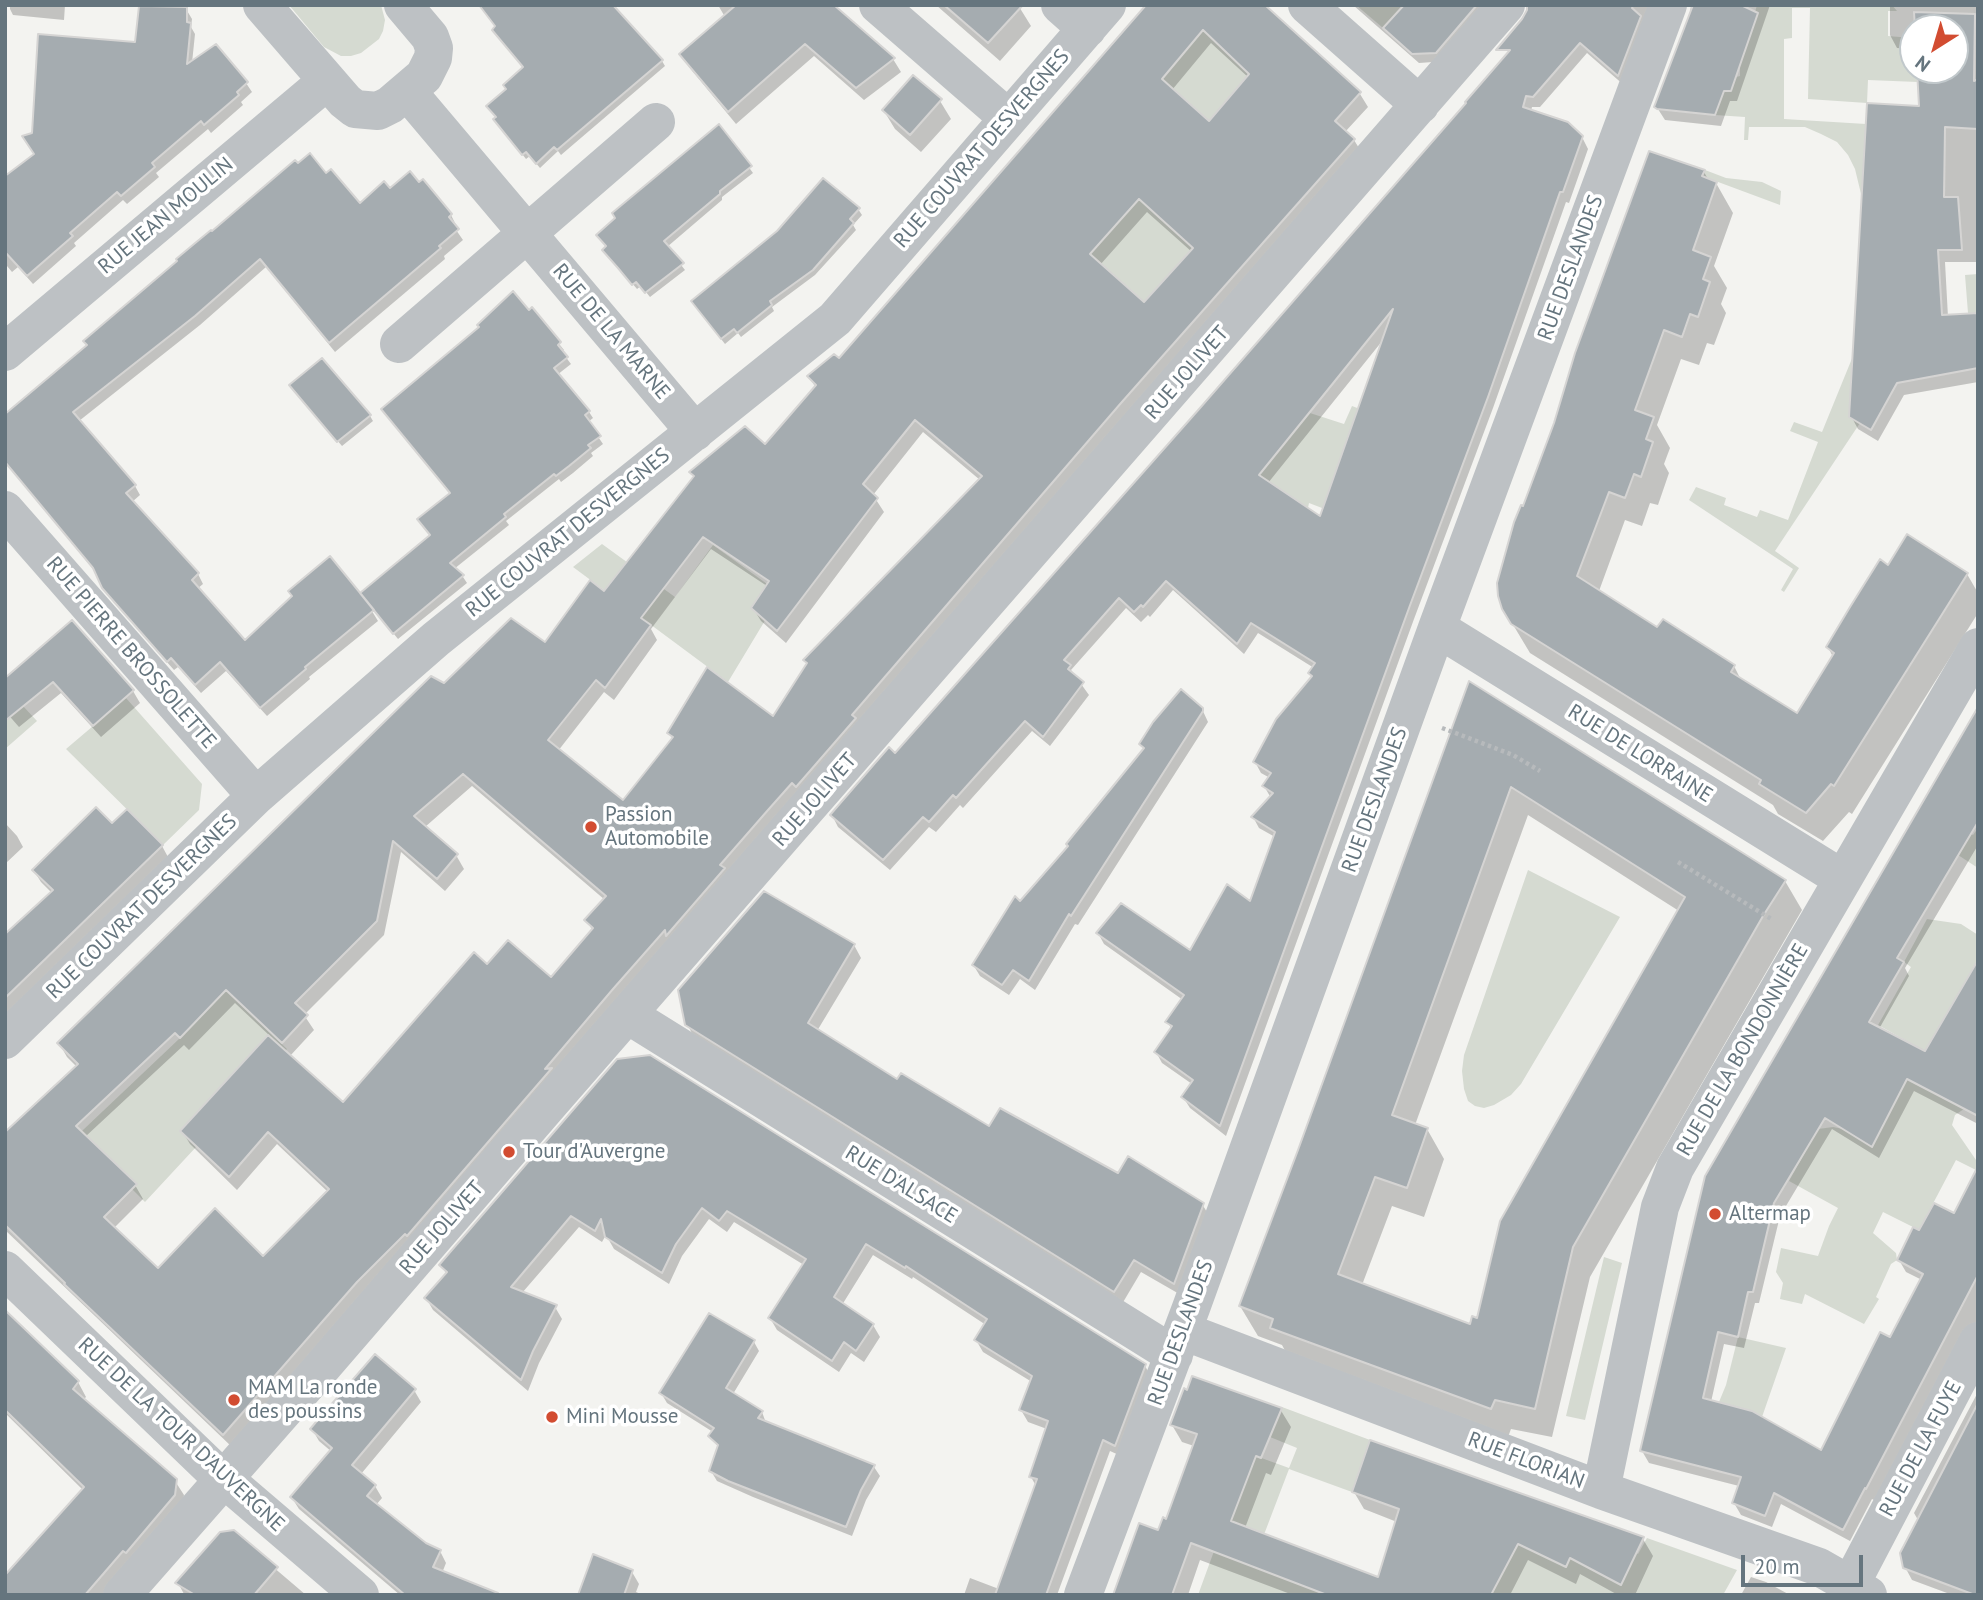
<!DOCTYPE html>
<html>
<head>
<meta charset="utf-8">
<style>
  body { margin:0 }
  #map { position:relative; width:1983px; height:1600px; overflow:hidden; background:#f3f3f0; font-family:"PT Sans",sans-serif }
  canvas { display:block }
  .frame { position:absolute; inset:0; border:7px solid #65757e; pointer-events:none }
  .north { position:absolute; left:1899px; top:14px; width:70px; height:70px; box-sizing:border-box; background:#fff; border:2px solid #c1c8cb; border-radius:50%; rotate:217deg; font-size:19px; font-weight:700; line-height:28px; text-align:center; color:#65757e }
  .north::after { content:''; display:block; margin:auto; width:24px; height:32px; background:#d24c31; clip-path:polygon(50% 0,100% 100%,50% 72%,0 100%) }
  .scale { position:absolute; left:1741px; top:1555px; width:122px; height:32px; box-sizing:border-box; border:4px solid #65757e; border-top:0; padding-left:9px; font-size:21px; line-height:24px; white-space:nowrap; color:#65757e; -webkit-text-stroke:5px #fff; paint-order:stroke }
</style>
</head>
<body>
<div id="map">
<canvas width="1983" height="1600"></canvas>
<div class="frame"></div>
<div class="north">N</div>
<div class="scale">20 m</div>
</div>
<script>
const c = document.querySelector('canvas').getContext('2d');
c.lineJoin = 'round';
function fillPath(path, color) { c.fillStyle = color; c.fill(path, 'evenodd'); }
const toPath = rows => new Path2D(rows.map(r => 'M' + r).join(''));
function stroke(path, color, width, dash) { c.strokeStyle = color; c.lineWidth = width; c.lineCap = dash ? 'butt' : 'round'; c.setLineDash(dash || []); c.stroke(path); }
function label(font, color, halo, rows, align = 'center') {
  c.font = font + ' "PT Sans",sans-serif'; c.lineWidth = 7; c.setLineDash([]); c.textBaseline = 'middle'; c.strokeStyle = halo; c.fillStyle = color; for (const [text, x, y, turn = 0] of rows) {
    c.save(); c.translate(x, y); c.rotate((+turn || 0) * Math.PI / 180); c.textAlign = isNaN(turn) ? turn : align; if (halo) c.strokeText(text, 0, 0); c.fillText(text, 0, 0); c.restore();
  }
}
fillPath(toPath([
  [289,5,381,5,385,20,383,31,379,39,361,53,351,56,341,56,324,47],
  [1356,5,1404,5,1383,28],
  [1757,5,1892,5,1897,11,1888,11,1888,36,1912,38,1913,70,1917,70,1918,82,1868,80,1867,103,1808,99,1810,8,1792,8,1792,38,1784,39,1784,119,1866,124,1862,198,1855,169,1848,155,1837,142,1821,134,1805,127,1749,127,1748,140,1744,140,1745,117,1715,115,1724,91,1731,91,1736,77,1740,76,1740,65],
  [1193,19,1249,74,1224,103,1267,140,1208,121,1162,79,1179,59,1167,48],
  [1705,170,1726,178,1762,182,1781,191,1780,205,1702,176],
  [1139,199,1193,248,1144,302,1127,286,1067,280],
  [1978,274,1978,313,1968,313,1965,275],
  [1853,356,1860,423,1775,551,1799,568,1784,592,1781,590,1793,569,1689,500,1696,487,1726,498,1724,505,1757,517,1760,510,1788,520,1818,442,1790,431,1794,422,1822,432],
  [1352,406,1402,425,1369,526,1309,503,1308,508,1247,467,1280,449,1310,413,1344,424],
  [602,544,675,597,713,545,781,594,728,682,573,567],
  [126,698,202,784,199,810,163,845,66,749],
  [23,706,37,721,5,749,5,721],
  [1922,804,1973,835,1978,828,1978,868,1958,855],
  [1528,870,1620,917,1521,1084,1511,1095,1494,1105,1484,1108,1475,1106,1468,1101,1464,1089,1462,1071,1464,1055],
  [1927,919,1961,924,1978,935,1978,959,1925,1051,1878,1025,1911,967,1904,962],
  [226,990,287,1049,145,1202,132,1189,64,1148,180,1038],
  [1898,1075,1964,1109,1955,1115,1952,1125,1976,1160,1976,1170,1956,1160,1919,1230,1883,1212,1873,1233,1896,1253,1897,1260,1891,1264,1876,1297,1879,1299,1864,1324,1805,1294,1802,1304,1780,1299,1783,1283,1776,1272,1781,1248,1818,1256,1829,1226,1838,1208,1789,1181,1818,1129,1833,1127,1843,1129,1871,1146],
  [1604,1257,1622,1263,1585,1420,1566,1416],
  [1738,1337,1786,1348,1762,1417,1719,1402,1726,1385],
  [1282,1407,1370,1440,1352,1492,1289,1469,1252,1566,1327,1595,1198,1595,1225,1521,1231,1521,1256,1456,1289,1468,1297,1448,1270,1437],
  [1483,1517,1531,1550,1565,1567,1570,1558,1621,1585,1635,1552,1638,1554,1647,1538,1737,1570,1723,1595,1458,1595,1461,1578,1492,1594,1507,1564]
]), '#d5dad1');
fillPath(toPath([
  [10,5,65,5,64,20,13,15,10,9],
  [141,5,173,5,175,9,186,9,192,19,191,27,195,34,192,63,246,83,252,92,241,102,243,105,211,133,208,129,156,173,159,177,127,204,123,200,74,243,76,246,33,284,18,267,12,272,7,266,5,266,5,178,37,163,33,134,137,44],
  [718,5,831,5,893,59,901,72,864,100,814,56,736,124,689,67,682,54,725,17],
  [936,5,1018,5,1031,26,1000,61],
  [1148,5,1263,5,1360,94,1368,107,1345,132,1354,140,1362,153,232,1447,5,1230,5,1134,77,1067,67,1057,59,1043,444,685,545,644,604,593,695,479,692,473,765,447,816,388,809,377,839,360],
  [1211,43,1249,78,1209,123,1172,90],
  [1147,212,1192,252,1144,305,1100,265],
  [923,432,980,480,805,660,808,665,773,719,669,733,673,740,624,803,558,751,604,692,614,700,657,640,651,629,711,549,767,586,753,608,761,621,786,643,884,512,873,495],
  [472,786,605,900,586,920,593,931,551,980,487,966,344,1104,290,1056,314,1030,304,1015,384,935,401,852,445,891,464,869,456,855,425,827],
  [235,1003,270,1036,182,1131,190,1144,237,1190,277,1144,328,1192,263,1259,158,1270,114,1228,143,1199,135,1185,85,1137,184,1045,189,1050],
  [1353,5,1482,5,1433,62,1419,63],
  [1552,5,1656,5,1625,86,1587,53,1540,107,1532,107,1531,111,1582,137,1588,149,1569,203,1566,202,1493,408,1414,619,1226,1136,1190,1108,1183,1097,1192,1084,1162,1063,1156,1052,1172,1029,1167,1022,1183,1000,1104,944,1098,933,1191,953,1251,904,1275,837,1259,828,1253,817,1271,798,1264,786,1270,778,1261,773,1255,762,1312,678,1310,673,1314,668,1258,633,1244,654,1173,590,1150,617,1148,615,1141,622,1126,608,1071,670,1089,695,1050,746,1032,731,963,808,960,805,936,832,929,827,890,870,838,827,832,815,895,755,1041,592],
  [1383,340,1321,519,1268,483],
  [1691,5,1770,5,1737,101,1730,101,1721,126,1665,120,1656,106,1690,12],
  [1890,5,1978,5,1978,262,1945,262,1948,317,1978,315,1978,382,1904,395,1878,441,1858,429,1851,416,1920,108,1919,70,1955,70,1955,28,1913,28,1913,49,1897,48,1890,35],
  [662,61,665,66,561,155,558,151,540,168,530,156,526,159,499,125],
  [940,101,951,119,921,152,895,129,884,111],
  [719,126,753,173,722,197,722,200,667,247,685,270,650,297,641,286,637,289,608,255,617,218],
  [1704,172,1709,181,1716,183,1733,213,1714,266,1727,288,1721,304,1726,313,1714,345,1707,343,1699,365,1681,359,1657,425,1670,448,1664,464,1669,473,1658,505,1650,503,1642,526,1625,520,1599,591,1658,629,1734,666,1742,682,1797,716,1833,657,1828,647,1889,567,1967,574,1978,593,1978,613,1852,814,1849,812,1823,841,1778,814,1773,805,1530,653,1503,608,1524,508],
  [326,176,360,206,390,190,419,184,437,198,451,215,456,225,454,227,463,240,444,256,445,259,335,352,266,267,200,325,79,421,135,486,140,495,132,502,198,574,203,584,197,589,245,643,366,604,432,536,451,495,383,410,532,310,564,350,562,352,571,364,557,375,589,412,593,418,588,422,603,444,591,453,593,456,573,473,561,482,559,479,506,521,509,525,454,569,463,577,467,583,398,639,372,607,370,608,378,621,309,677,310,679,267,716,226,671,201,693,178,667,174,670,110,598,98,575,37,501,5,443],
  [858,209,862,215,853,225,856,230,815,275,772,307,774,311,741,337,738,333,725,344,696,307],
  [294,390,370,416,373,421,342,446],
  [72,622,133,691,140,703,101,737,61,693,19,727,5,711],
  [1469,684,1785,881,1802,910,1590,1277,1552,1437,1511,1429,1508,1437,1289,1358,1282,1345,1258,1336,1240,1306,1300,1150],
  [1528,815,1679,911,1478,1320,1471,1326,1362,1285,1392,1206,1424,1217,1444,1159,1427,1129,1415,1125],
  [1202,709,1208,722,1078,925,1075,924,1035,990,1020,979,1009,995,980,976,974,966,1021,903,1070,847,1145,750,1141,744],
  [1978,711,1978,845,1905,968,1909,976,1879,1029,1926,1053,1978,965,1978,1124,1914,1091,1879,1158,1832,1129,1780,1216,1759,1303,1755,1303,1744,1348,1724,1344,1711,1402,1821,1452,1891,1340,1922,1280,1906,1272,1899,1260,1920,1233,1954,1216,1978,1170,1978,1333,1881,1504,1872,1499,1850,1541,1781,1504,1772,1527,1741,1515,1734,1503,1739,1486,1649,1463,1642,1451],
  [5,823,17,836,23,847,5,864],
  [112,825,162,846,168,857,5,1017,5,937,52,893,41,882,34,871],
  [854,945,861,958,817,1031,898,1081,989,1129,1202,1204,1210,1217,1181,1295,1141,1272,1122,1304,694,1037,687,1024],
  [618,1061,1145,1366,1152,1378,1121,1456,1110,1451,1057,1595,964,1595,970,1578,999,1589,1036,1486,1031,1477,1047,1429,1028,1422,1021,1410,1032,1382,983,1352,976,1340,986,1325,913,1277,912,1279,873,1255,842,1305,873,1325,880,1337,864,1362,851,1353,839,1372,777,1330,770,1318,804,1265,734,1222,727,1232,709,1219,682,1256,669,1284,614,1249,606,1235,602,1242,579,1227,522,1293,555,1307,562,1319,539,1363,528,1391,433,1310,426,1298,447,1275,441,1265],
  [5,1312,78,1382,86,1397,83,1400,175,1481,184,1495,182,1510,104,1595,5,1595,83,1490,5,1413],
  [754,1342,759,1351,733,1394,762,1412,766,1423,874,1467,880,1476,866,1500,852,1536,753,1497,717,1481,711,1471,719,1448,710,1436,713,1432,667,1403,661,1393],
  [414,1390,421,1402,361,1474,375,1486,382,1498,376,1505,425,1544,440,1551,446,1563,442,1573,497,1595,400,1595,299,1509,292,1498,332,1452,319,1441,312,1429],
  [1978,1392,1978,1595,1947,1595,1947,1593,1912,1580,1905,1567,1918,1520,1914,1513],
  [1280,1409,1291,1427,1271,1475,1266,1473,1245,1528,1380,1579,1397,1522,1364,1509,1354,1492,1643,1539,1653,1556,1635,1595,1618,1595,1580,1574,1576,1584,1528,1560,1510,1595,1293,1595,1200,1560,1188,1595,1114,1595,1168,1521,1194,1446,1182,1442,1172,1425],
  [232,1532,306,1595,184,1594,178,1583],
  [632,1572,639,1584,636,1592,643,1595,580,1595],
  [1751,1577,1766,1582,1790,1595,1741,1595]
]), '#0003');
const building = toPath([
  [479,5,613,5,663,60,557,150,554,147,536,164,526,152,522,155,493,119,496,117,486,106,506,89,503,85,523,67,492,30,495,26,479,5],
  [736,5,834,5,895,58,856,88,805,44,728,112,679,54,736,5],
  [944,5,1023,5,988,43,944,5],
  [1146,5,1265,5,1361,92,1335,121,1355,139,1121,403,852,715,856,718,796,787,792,783,768,810,720,865,725,868,666,936,665,930,613,989,545,1069,552,1068,407,1236,405,1234,357,1282,223,1435,64,1284,65,1283,5,1225,5,1132,78,1064,57,1043,431,676,444,683,511,618,545,642,590,580,604,591,694,476,689,472,745,426,765,444,816,385,807,376,834,354,839,358,1146,5],
  [1203,30,1249,74,1209,121,1162,79,1203,30],
  [1139,199,1193,248,1144,302,1090,254,1139,199],
  [915,420,982,476,803,660,807,663,773,716,707,667,667,733,673,737,623,800,548,740,596,680,605,688,651,625,641,618,703,537,769,581,751,608,777,631,878,498,863,484,915,420],
  [463,774,606,896,584,920,593,928,551,977,508,940,487,964,474,952,343,1102,268,1035,180,1131,229,1177,268,1132,329,1189,263,1256,215,1208,158,1268,104,1217,137,1184,76,1126,175,1033,180,1038,226,990,282,1043,308,1015,295,1003,377,921,393,841,437,879,458,854,414,816,463,774],
  [1404,5,1477,5,1436,53,1412,54,1383,28,1404,5],
  [1527,5,1633,5,1632,8,1641,16,1618,76,1580,43,1533,97,1526,96,1523,107,1568,122,1583,136,1563,192,1560,192,1488,397,1409,608,1220,1126,1181,1097,1193,1080,1154,1052,1172,1026,1165,1022,1184,995,1096,933,1121,903,1190,950,1227,884,1250,901,1275,832,1251,817,1273,793,1262,786,1271,773,1253,762,1276,719,1312,676,1308,673,1315,663,1251,623,1237,644,1166,581,1143,607,1141,605,1134,612,1119,598,1064,660,1071,665,1068,669,1084,682,1043,737,1025,721,956,798,953,795,929,822,923,817,883,860,830,815,889,747,895,753,1200,408,1466,103,1465,102,1510,50,1496,50,1522,19,1527,10,1527,5],
  [1393,309,1320,516,1259,475,1393,309],
  [1693,5,1741,5,1758,13,1731,91,1724,91,1715,115,1657,109,1654,107,1693,5],
  [139,6,187,7,187,22,191,23,187,64,216,44,248,82,237,92,239,95,204,125,201,121,152,163,155,167,121,196,117,192,70,233,73,236,27,276,5,252,5,176,34,154,22,136,32,133,38,34,135,42,139,6],
  [1914,12,1975,14,1974,81,1978,79,1978,129,1945,127,1944,197,1958,197,1962,250,1938,250,1942,315,1978,313,1978,368,1897,383,1871,430,1849,417,1867,103,1919,106,1917,70,1955,70,1955,28,1915,28,1914,12],
  [913,75,942,99,910,135,882,110,913,75],
  [719,124,752,166,720,191,720,194,664,241,684,263,645,293,636,282,632,285,618,268,602,250,606,246,596,235,615,218,612,213,719,124],
  [1649,151,1705,170,1702,176,1717,182,1693,250,1711,257,1703,279,1710,282,1698,317,1690,314,1682,337,1664,330,1635,410,1654,417,1646,439,1653,442,1641,477,1634,474,1625,498,1609,492,1577,576,1657,627,1663,619,1735,665,1731,672,1797,713,1834,653,1826,647,1850,607,1880,559,1888,565,1907,534,1968,573,1834,786,1831,784,1806,813,1759,784,1761,780,1511,624,1502,609,1498,596,1497,583,1514,522,1521,505,1523,506,1554,423,1575,353,1649,151],
  [310,153,326,173,331,169,360,203,384,181,390,188,410,171,419,182,423,179,438,197,452,214,449,217,459,229,439,246,441,248,329,343,260,259,195,316,73,412,136,485,126,493,199,573,192,580,245,640,292,596,288,591,330,556,374,610,305,667,306,669,260,708,220,662,195,685,171,658,167,662,102,588,93,568,5,462,5,414,87,345,83,341,177,261,176,259,194,244,211,230,212,231,295,160,298,163,310,153],
  [823,178,860,208,850,219,854,223,813,270,770,301,772,305,737,333,734,329,721,339,691,301,777,231,823,178],
  [513,291,529,310,532,307,561,342,558,345,568,357,554,368,590,411,585,415,601,436,588,445,591,448,569,466,556,476,554,474,504,514,506,517,450,563,464,575,393,634,360,593,430,535,417,519,450,493,381,409,479,327,477,325,513,291],
  [322,358,371,415,337,442,289,385,322,358],
  [72,620,134,690,93,726,53,682,5,721,5,678,72,620],
  [1469,681,1786,880,1763,916,1573,1247,1535,1409,1495,1400,1491,1409,1270,1328,1273,1319,1239,1306,1298,1150,1469,681],
  [1511,787,1685,897,1500,1221,1477,1318,1472,1316,1470,1324,1338,1274,1375,1177,1407,1188,1428,1128,1392,1115,1511,787],
  [1181,689,1203,708,1203,711,1071,916,1069,914,1029,981,1013,970,1002,985,972,965,1015,896,1020,901,1068,846,1066,844,1144,748,1139,744,1153,722,1181,689],
  [1978,707,1978,822,1897,958,1904,962,1869,1022,1925,1051,1978,960,1978,1116,1907,1079,1872,1147,1825,1118,1774,1203,1753,1292,1748,1292,1738,1337,1718,1332,1703,1398,1752,1411,1821,1450,1880,1332,1890,1337,1923,1274,1897,1260,1913,1227,1919,1230,1934,1203,1954,1213,1978,1166,1978,1275,1866,1489,1865,1488,1843,1530,1774,1493,1765,1516,1732,1503,1741,1477,1640,1451,1705,1176,1978,707],
  [96,807,112,823,127,809,163,845,5,998,5,934,53,890,32,870,96,807],
  [764,891,855,944,808,1023,897,1079,901,1073,989,1126,1000,1108,1118,1173,1128,1156,1204,1203,1174,1284,1134,1260,1114,1292,685,1025,678,990,764,891],
  [650,1055,1146,1364,1115,1446,1103,1440,1046,1595,995,1595,1037,1479,1029,1477,1048,1421,1019,1410,1032,1376,974,1340,987,1319,906,1266,905,1268,866,1244,834,1297,874,1324,856,1351,844,1342,832,1361,768,1318,806,1259,727,1211,719,1221,702,1208,676,1244,662,1273,605,1237,601,1219,595,1231,571,1216,511,1287,557,1305,533,1351,521,1380,424,1298,447,1272,439,1265,617,1059,650,1055],
  [5,1310,79,1381,73,1389,177,1479,175,1495,126,1553,123,1551,85,1595,5,1595,5,1575,84,1487,5,1410,5,1310],
  [709,1313,755,1340,726,1388,763,1411,758,1418,875,1465,861,1490,846,1527,728,1481,709,1471,718,1445,708,1436,714,1428,659,1393,709,1313],
  [375,1354,416,1389,352,1465,376,1485,367,1496,426,1543,441,1550,433,1567,498,1593,497,1595,405,1595,290,1497,332,1448,310,1429,375,1354],
  [1192,1376,1282,1408,1261,1458,1256,1456,1231,1521,1378,1577,1399,1509,1352,1492,1370,1440,1644,1537,1621,1585,1570,1558,1566,1567,1518,1544,1491,1595,1327,1595,1191,1543,1172,1595,1113,1595,1139,1523,1158,1530,1163,1517,1166,1519,1197,1434,1170,1425,1184,1388,1187,1390,1192,1376],
  [1978,1403,1978,1595,1975,1595,1903,1568,1900,1553,1978,1403],
  [234,1530,278,1567,254,1595,195,1595,175,1583,220,1532,234,1530],
  [593,1554,633,1570,624,1595,578,1595,593,1554]
]);
fillPath(building, '#a5acb0');
stroke(building, '#d5d4d3', 2);
stroke(toPath([
  [1442,728,1513,755,1540,771],
  [1678,862,1773,920]
]), '#b7babc', 4.5, [3.5, 3.5]);
stroke(toPath([
  [262,5,345,101,355,109,378,111,390,105,424,76,433,58,434,48,430,37,403,5],
  [878,5,1008,118],
  [1060,5,1087,29],
  [1307,5,1420,105],
  [407,91,695,432],
  [399,344,656,122],
  [5,352,327,81],
  [5,510,256,796],
  [1437,628,1843,879],
  [628,1015,1174,1355],
  [5,1040,256,796,436,639,835,319,1107,5],
  [5,1270,209,1466,360,1595],
  [1183,1331,1601,1490,1819,1567,1868,1595],
  [1601,1490,1660,1207,1675,1168,1978,647],
  [122,1595,317,1373,550,1103,1506,5],
  [1083,1595,1191,1308,1437,628,1668,5],
  [1845,1595,1978,1341]
]), '#bdc1c4', 38);
for (const [x, y, r, color] of [
  [591,827,7,"#d24c31"],
  [509,1152,7,"#d24c31"],
  [1715,1214,7,"#d24c31"],
  [234,1400,7,"#d24c31"],
  [552,1417,7,"#d24c31"]
]) { const dot = new Path2D(); dot.arc(x, y, r, 0, 2 * Math.PI); c.fillStyle = color; c.fill(dot); stroke(dot, '#fff', 2.5); }
label('21px', '#65757e', '#fff', [
  ["RUE COUVRAT DESVERGNES",982,149,-49],
  ["RUE JEAN MOULIN",166,216,-40],
  ["RUE DESLANDES",1571,268,-70],
  ["RUE DE LA MARNE",611,332,50],
  ["RUE JOLIVET",1187,373,-49],
  ["RUE COUVRAT DESVERGNES",568,533,-39],
  ["RUE PIERRE BROSSOLETTE",131,653,49],
  ["RUE DE LORRAINE",1640,754,32],
  ["RUE JOLIVET",815,800,-49],
  ["RUE DESLANDES",1375,800,-70],
  ["RUE COUVRAT DESVERGNES",142,907,-44],
  ["RUE DE LA BONDONNIÈRE",1743,1050,-60],
  ["RUE D'ALSACE",901,1185,32],
  ["RUE JOLIVET",442,1228,-49],
  ["RUE DESLANDES",1181,1333,-70],
  ["RUE DE LA TOUR D'AUVERGNE",181,1435,43],
  ["RUE DE LA FUYE",1921,1449,-62],
  ["RUE FLORIAN",1526,1461,21]
]);
label('21px', '#65757e', '#fff', [
  ["Passion",605,815],
  ["Automobile",605,839],
  ["Tour d'Auvergne",523,1152],
  ["Altermap",1729,1214],
  ["MAM La ronde",248,1388],
  ["des poussins",248,1412],
  ["Mini Mousse",566,1417]
], 'left');
</script>
</body>
</html>
